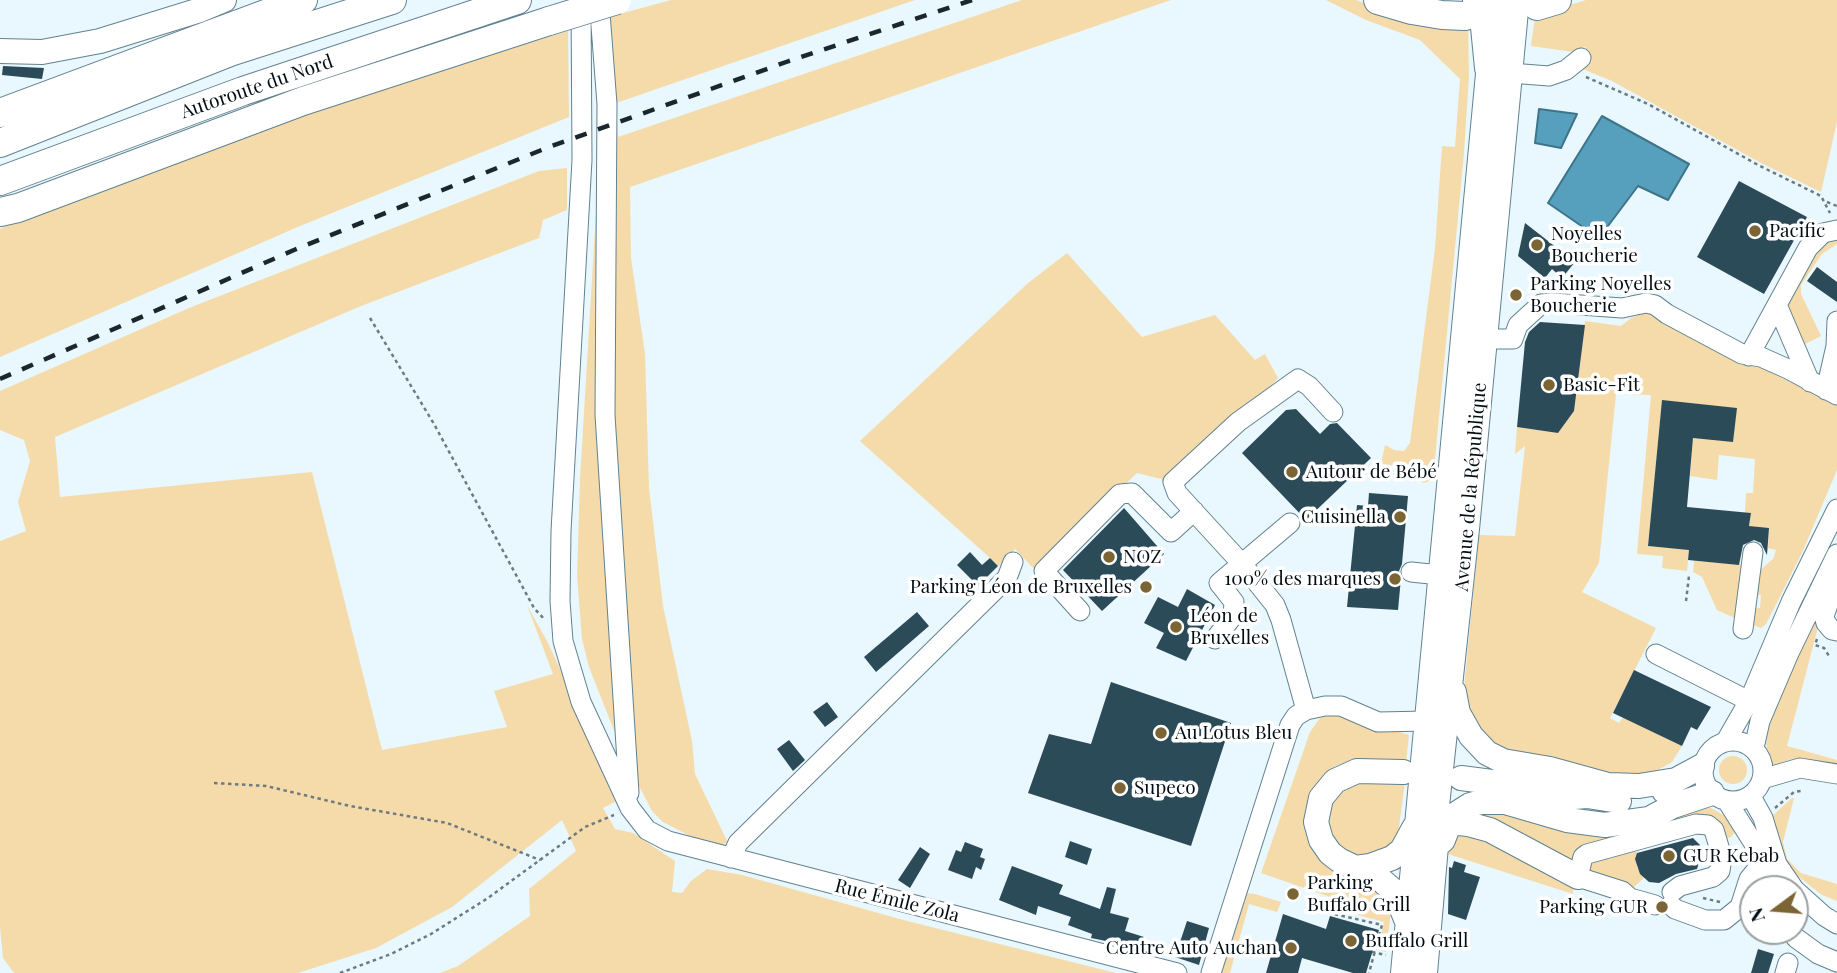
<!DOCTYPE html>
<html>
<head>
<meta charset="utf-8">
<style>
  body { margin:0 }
  #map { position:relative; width:1837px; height:973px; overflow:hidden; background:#e9f7fe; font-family:"Playfair Display",serif }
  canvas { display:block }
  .north { position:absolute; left:1739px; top:875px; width:70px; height:70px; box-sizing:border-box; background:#fff; border:2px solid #9a9fa1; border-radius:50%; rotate:254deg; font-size:19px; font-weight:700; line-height:28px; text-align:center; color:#030e14 }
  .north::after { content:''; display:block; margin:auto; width:24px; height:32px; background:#7c6535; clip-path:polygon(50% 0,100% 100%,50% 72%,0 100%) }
</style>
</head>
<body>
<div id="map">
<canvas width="1837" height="973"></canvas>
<div class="north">N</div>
</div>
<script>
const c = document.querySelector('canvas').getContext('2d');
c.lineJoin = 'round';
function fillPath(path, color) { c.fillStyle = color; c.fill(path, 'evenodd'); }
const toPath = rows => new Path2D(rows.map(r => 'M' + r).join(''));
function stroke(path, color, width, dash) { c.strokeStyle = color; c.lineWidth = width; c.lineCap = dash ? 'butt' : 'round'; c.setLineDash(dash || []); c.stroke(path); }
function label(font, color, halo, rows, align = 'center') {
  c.font = font + ' "Playfair Display",serif'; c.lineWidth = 7; c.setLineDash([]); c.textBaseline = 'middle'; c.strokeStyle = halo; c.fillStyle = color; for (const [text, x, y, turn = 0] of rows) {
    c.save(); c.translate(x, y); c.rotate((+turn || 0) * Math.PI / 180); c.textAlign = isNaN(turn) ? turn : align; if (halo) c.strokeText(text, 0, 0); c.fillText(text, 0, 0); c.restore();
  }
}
fillPath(toPath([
  [671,0,915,0,616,103,618,137,1022,0,1171,0,630,187,631,258,645,354,649,488,663,606,692,741,695,774,727,841,723,846,690,836,663,822,652,811,639,786,635,775,614,520,605,18],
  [1326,0,1356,0,1384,10,1468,23,1469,76,1464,153,1433,480,1423,483,1409,467,1381,464,1385,445,1394,450,1404,451,1410,443,1435,248,1442,146,1455,147,1460,79,1420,40,1366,20],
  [1586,0,1837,0,1837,122,1821,192,1761,163,1612,81,1580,68,1592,61,1585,47,1573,52,1531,46,1535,16],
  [568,31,569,117,300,226,0,357,0,229,21,219,303,113],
  [599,162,617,738,589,667,582,639,577,576,580,479],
  [567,168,567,210,543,220,539,238,361,306,55,437,60,497,312,472,382,750,507,727,494,691,553,674,527,605,547,641,621,799,603,808,615,829,633,833,675,861,672,892,682,893,691,881,707,869,742,875,907,921,1116,973,440,973,458,966,530,916,529,889,576,851,562,820,452,907,376,948,298,973,14,973,3,958,0,927,0,541,26,531,18,502,30,461,24,440,0,430,0,391,189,308,539,171],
  [1837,236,1837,244,1822,254,1801,285,1801,294,1821,336,1801,346,1788,309,1789,303,1812,257,1823,244],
  [1067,253,1142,337,1215,315,1255,360,1265,354,1278,378,1238,422,1173,482,1137,473,1036,571,1015,549,999,566,860,441,1027,284],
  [1648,312,1837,405,1837,470,1802,553,1766,624,1761,628,1748,623,1750,607,1760,608,1761,595,1751,594,1759,571,1773,559,1776,550,1768,548,1769,529,1749,526,1751,514,1745,513,1746,493,1753,493,1755,459,1719,455,1717,480,1690,476,1693,438,1662,401,1648,546,1682,549,1690,542,1687,571,1662,568,1663,556,1637,554,1651,395,1616,394,1599,563,1582,592,1656,628,1610,718,1619,723,1623,717,1682,746,1672,762,1658,770,1622,777,1491,745,1474,726,1464,687,1479,535,1515,536,1525,446,1515,454,1517,427,1558,433,1574,411,1585,321,1621,326,1631,318],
  [1696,542,1700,543,1698,561,1745,565,1739,620,1717,610,1702,577,1693,572],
  [1814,620,1819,623,1787,746,1837,760,1837,765,1802,759,1788,760,1772,769,1766,743,1769,726,1799,651],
  [1338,713,1409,735,1406,762,1352,760,1335,766,1316,785,1324,863,1337,873,1372,884,1392,902,1386,952,1378,950,1384,922,1332,908,1328,905,1330,897,1261,873,1310,732,1320,718],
  '1719 770a14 14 0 1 1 28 0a14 14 0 1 1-28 0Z',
  [1354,782,1405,782,1397,842,1364,859,1338,848,1327,821,1332,801,1343,787],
  [1792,798,1794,798,1783,842,1787,859,1801,873,1837,884,1837,901,1822,895,1799,877,1788,866,1778,849,1770,818],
  [1711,808,1727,817,1735,832,1731,837,1724,839,1713,821,1574,868,1464,814,1475,809,1537,817],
  [1466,830,1573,882,1573,894,1448,854,1450,841],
  [1625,848,1637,852,1637,867,1644,878,1634,887,1594,875,1588,870,1588,859],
  [1245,893,1255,894,1281,902,1277,912,1249,904,1230,973,1221,973,1221,964]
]), '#f5dbaa');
const water = toPath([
  [1539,109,1577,114,1561,148,1535,143,1539,109],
  [1602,116,1689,164,1668,200,1638,186,1599,238,1548,203,1602,116]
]);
fillPath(water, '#57a0bd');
stroke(water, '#3e748a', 2);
fillPath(toPath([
  [3,66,44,68,42,79,2,75],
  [1739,181,1807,217,1764,294,1697,257],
  [1525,223,1575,262,1562,278,1552,269,1545,278,1518,256],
  [1817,267,1837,282,1837,302,1807,281],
  [1540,322,1585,325,1574,411,1558,433,1517,427,1525,342,1529,332],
  [1662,400,1737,408,1733,442,1693,438,1687,507,1751,513,1749,526,1769,528,1767,555,1761,543,1754,540,1743,545,1739,565,1688,560,1689,550,1648,546],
  [1296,409,1320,434,1330,424,1337,423,1371,458,1306,520,1242,453,1286,410],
  [1369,493,1408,496,1402,564,1399,571,1401,578,1398,610,1347,607,1357,505,1368,506],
  [1124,508,1164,554,1102,611,1063,570],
  [970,552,982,565,990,558,998,566,978,586,957,565],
  [1187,589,1215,605,1186,661,1156,648,1164,633,1144,623,1158,597,1178,607],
  [917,612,929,626,876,672,864,657],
  [1634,670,1711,707,1697,730,1691,727,1682,746,1613,713],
  [1111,682,1231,723,1191,846,1028,793,1049,734,1091,744],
  [827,702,838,717,825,727,813,712],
  [789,740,805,760,793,771,777,749],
  [1693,838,1700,845,1702,853,1697,869,1676,874,1659,883,1649,882,1640,874,1635,859,1637,853],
  [1070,841,1092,849,1087,865,1065,857],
  [965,842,983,849,980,857,985,859,981,870,976,867,972,879,948,870,956,850,961,852],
  [920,847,930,854,910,888,898,880],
  [1454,861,1466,865,1464,872,1480,877,1466,920,1448,914,1449,867,1452,868],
  [1012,866,1063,885,1059,894,1100,909,1107,887,1116,889,1110,913,1129,918,1125,931,1144,937,1141,948,1091,938,1092,934,1068,925,1071,917,1038,906,1036,915,999,900],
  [1283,914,1326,929,1330,916,1379,930,1366,973,1353,973,1302,958,1298,973,1266,973],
  [1187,921,1209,928,1199,965,1175,957],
  [1758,949,1774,954,1768,973,1751,973]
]), '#2c4b58');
const minor = toPath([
  [599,0,607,104,605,415,629,793],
  [581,1,582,160,561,531,560,601,563,641,581,702,630,808,647,830,668,841,1177,973],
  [1510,73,1549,76,1566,70,1581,58],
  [1778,307,1810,382],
  [1485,339,1513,339,1518,325,1541,304,1553,303,1622,308,1646,303,1655,305,1667,314,1742,354,1761,357,1788,369,1837,395],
  [1749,356,1808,248,1823,233,1837,230],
  [1826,390,1836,346,1837,321],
  [1411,572,1440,575],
  [1835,585,1824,616,1826,623,1832,630,1837,631],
  [1080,611,1044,571,1120,494,1132,493,1171,532,1194,511],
  [1743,629,1753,552],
  [1215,639,1233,616,1234,602,1219,583,1290,523],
  [1656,654,1749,701],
  [1306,710,1281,620,1275,605,1243,565,1177,493,1173,482,1238,422,1298,379,1309,386,1333,412],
  '1703 771a30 30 0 1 1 60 0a30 30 0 1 1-60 0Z',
  [1726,741,1749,701,1791,602,1837,509],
  [1754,748,1760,721,1789,653,1837,554],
  [1762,779,1800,768,1837,774],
  [1753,800,1763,818,1777,864,1794,889],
  [1727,801,1756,847,1779,889],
  [731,858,738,843,1007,578,1013,562],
  [1795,890,1824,916,1837,924],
  [1655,905,1630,898,1622,891,1578,877,1583,857,1587,854,1696,824,1708,825,1714,830,1722,857,1720,871,1713,877,1680,886,1672,892],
  [1671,905,1675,909,1705,920,1724,920,1740,907,1749,879,1763,862],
  [1796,938,1818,954,1837,962],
  [1211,973,1290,725,1296,716,1306,710,1325,706,1341,706,1378,722,1427,721],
  [1785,973,1788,963]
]);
const major = toPath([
  [0,51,42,52,100,41,200,10,224,0],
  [1454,692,1458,713,1471,736,1487,753,1503,761,1550,769,1608,785,1639,786,1676,780],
  [1403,772,1357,771,1335,781,1321,798,1316,822,1321,840,1330,853,1339,860,1381,880,1395,892,1406,919],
  [1461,778,1538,788,1574,797,1587,796,1619,801],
  [1664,791,1676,780,1702,766],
  [1450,822,1468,824,1490,830,1578,877],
  [1437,845,1443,840,1450,822,1456,814,1470,805,1481,802,1505,802,1567,820,1605,825,1649,819,1673,806,1712,793],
  [1355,868,1370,866,1392,858,1402,850,1414,828],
  [1403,973,1495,0],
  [1425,973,1436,846,1436,815,1467,529,1517,0]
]);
const highway = toPath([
  [1378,0,1412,10,1442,15,1465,16],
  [1477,0,1485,27,1489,68],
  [1537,6,1557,0],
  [0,113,303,0],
  [0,143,230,52,392,0],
  [0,181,243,91,517,0],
  [0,212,18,208,303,101,549,21]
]);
stroke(minor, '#618290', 21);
stroke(major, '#618290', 26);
stroke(highway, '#618290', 30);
stroke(toPath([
  [1586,77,1648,104,1760,166,1821,196,1830,213],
  [1827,202,1837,206],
  [370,318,434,424,534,608,545,620],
  [1686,601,1689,576],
  [1817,639,1815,645,1824,648,1829,656],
  [214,783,266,786,350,806,447,823,540,860],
  [1775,808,1794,792,1801,791],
  [1703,898,1720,902],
  [1321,911,1382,925,1369,973],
  [1372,952,1386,955],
  [340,973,391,954,431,934,488,898,585,827,614,815]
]), '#6e7a81', 2.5, [3.5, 3.5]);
stroke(minor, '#fff', 19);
stroke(major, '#fff', 24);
stroke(highway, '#fff', 28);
stroke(toPath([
  [0,379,294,250,549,147,789,61,972,0]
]), '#1c272d', 4.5, [12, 12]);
const highwayBridge = toPath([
  [549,21,617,0]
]);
stroke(highwayBridge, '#618290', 30, []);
stroke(highwayBridge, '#fff', 28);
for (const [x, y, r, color] of [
  [1755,231,7,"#7c6535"],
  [1537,245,7,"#7c6535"],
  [1516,295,7,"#7c6535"],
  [1549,385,7,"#7c6535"],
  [1292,472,7,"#7c6535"],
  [1400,517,7,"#7c6535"],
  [1109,557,7,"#7c6535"],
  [1395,579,7,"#7c6535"],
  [1146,587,7,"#7c6535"],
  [1176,627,7,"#7c6535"],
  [1161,733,7,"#7c6535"],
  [1120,788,7,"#7c6535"],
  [1669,856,7,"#7c6535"],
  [1293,894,7,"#7c6535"],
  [1662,907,7,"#7c6535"],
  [1351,941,7,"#7c6535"],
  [1291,948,7,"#7c6535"]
]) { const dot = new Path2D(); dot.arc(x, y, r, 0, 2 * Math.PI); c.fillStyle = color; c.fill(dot); stroke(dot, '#fff', 2.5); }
label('19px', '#030e14', '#fff', [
  ["Autoroute du Nord",257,87,-19],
  ["Avenue de la République",1471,487,-85],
  ["Rue Émile Zola",897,901,14]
]);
label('19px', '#030e14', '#fff', [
  ["Pacific",1769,231],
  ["Noyelles",1551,234],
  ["Boucherie",1551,256],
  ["Parking Noyelles",1530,284],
  ["Boucherie",1530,306],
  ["Basic-Fit",1563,385],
  ["Autour de Bébé",1306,472],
  ["Cuisinella",1386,517,"right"],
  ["NOZ",1123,557],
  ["100% des marques",1381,579,"right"],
  ["Parking Léon de Bruxelles",1132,587,"right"],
  ["Léon de",1190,616],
  ["Bruxelles",1190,638],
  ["Au Lotus Bleu",1175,733],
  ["Supeco",1134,788],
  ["GUR Kebab",1683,856],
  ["Parking",1307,883],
  ["Buffalo Grill",1307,905],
  ["Parking GUR",1648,907,"right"],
  ["Buffalo Grill",1365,941],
  ["Centre Auto Auchan",1277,948,"right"]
], 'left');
</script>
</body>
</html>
